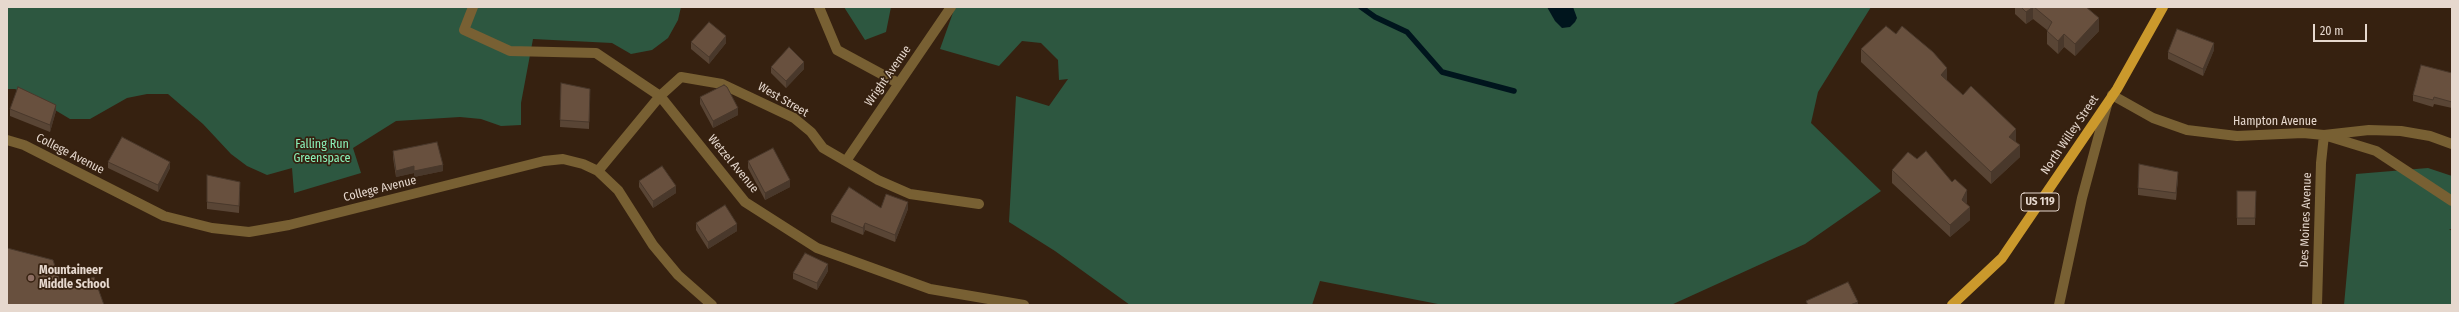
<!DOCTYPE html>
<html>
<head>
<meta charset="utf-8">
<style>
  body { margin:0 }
  #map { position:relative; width:2459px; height:312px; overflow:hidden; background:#362110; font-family:"Fira Sans Condensed",sans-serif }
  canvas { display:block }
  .frame { position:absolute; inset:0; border:8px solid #e6d8ce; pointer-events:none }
  .scale { position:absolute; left:2313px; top:24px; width:54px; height:18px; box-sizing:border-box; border:2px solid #e6d8ce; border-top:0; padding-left:5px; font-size:12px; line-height:14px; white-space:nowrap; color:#e6d8ce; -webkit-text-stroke:3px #362110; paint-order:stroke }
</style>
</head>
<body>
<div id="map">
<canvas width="2459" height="312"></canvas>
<div class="frame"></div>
<div class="scale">20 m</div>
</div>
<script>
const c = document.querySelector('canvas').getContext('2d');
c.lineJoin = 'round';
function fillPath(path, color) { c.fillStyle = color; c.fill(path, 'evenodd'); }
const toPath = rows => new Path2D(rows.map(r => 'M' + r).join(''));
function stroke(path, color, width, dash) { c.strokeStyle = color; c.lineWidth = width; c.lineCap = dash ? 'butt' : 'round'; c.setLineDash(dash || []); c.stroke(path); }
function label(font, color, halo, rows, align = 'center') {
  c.font = font + ' "Fira Sans Condensed",sans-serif'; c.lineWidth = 3.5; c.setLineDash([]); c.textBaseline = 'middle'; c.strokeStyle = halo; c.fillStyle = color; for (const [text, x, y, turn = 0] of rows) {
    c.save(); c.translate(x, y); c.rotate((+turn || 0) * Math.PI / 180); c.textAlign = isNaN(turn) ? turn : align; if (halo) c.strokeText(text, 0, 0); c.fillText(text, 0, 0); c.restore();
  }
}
fillPath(toPath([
  [7,7,681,7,678,20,668,38,652,50,631,54,612,43,533,39,521,103,521,125,501,126,481,119,460,117,396,121,353,148,361,173,294,193,292,168,267,175,247,166,231,154,203,124,168,94,147,94,127,98,90,119,70,119,35,98,15,89,7,89],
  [844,7,891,7,886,32,865,40],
  [955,7,1871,7,1818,92,1811,123,1881,191,1805,244,1671,305,1443,305,1320,281,1312,305,1130,305,1055,251,1009,222,1016,96,1049,106,1068,79,1059,80,1058,60,1041,43,1022,41,999,66,940,49],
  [2428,168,2452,176,2452,229,2449,229,2452,231,2452,305,2344,305,2356,174]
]), '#2d5740');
fillPath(toPath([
  [1547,7,1573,7,1577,18,1575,22,1570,27,1562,28,1555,21]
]), '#00151d');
stroke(toPath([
  [1361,7,1375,17,1407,32,1442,72,1514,91]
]), '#00151d', 5.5);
stroke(toPath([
  [473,7,464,30,510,51,596,53,660,96,745,202,817,248,930,289,1024,305],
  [819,7,837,50,898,83],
  [2112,95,2153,118,2187,130,2237,136,2303,133,2324,135,2376,151,2452,201],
  [7,140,24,145,164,216,212,228,249,232,289,225,544,161,563,159,583,164,598,171,618,190,653,245,678,275,712,305],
  [846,161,951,7],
  [598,171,660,96,681,77,722,84,794,118,811,132,823,148,878,180,910,194,979,204],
  [2059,305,2082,198,2107,105],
  [2317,305,2321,163,2324,135,2369,130,2401,131,2430,136,2452,144]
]), '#786033', 10);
stroke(toPath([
  [1952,305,2002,258,2117,89,2163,7]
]), '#cb992c', 10);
fillPath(toPath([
  [2015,7,2086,7,2099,31,2075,56,2064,47,2058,54,2047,44,2047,30,2033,19,2026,24,2015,14],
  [691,42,726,43,709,64,691,49],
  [1861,49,1947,81,2016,141,2020,157,1991,184,1861,62],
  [2214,50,2203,76,2168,59,2168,52],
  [771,67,804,69,786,88,771,73],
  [2452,73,2452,108,2434,104,2433,107,2413,101,2413,95],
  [561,83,590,96,589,129,560,127],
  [700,97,738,115,713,128,700,104],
  [10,109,56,111,50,132,10,116],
  [393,151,443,171,414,177,414,173,396,177,393,158],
  [748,161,790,187,765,200,748,168],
  [108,162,170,168,158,192,108,168],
  [1892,170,1967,202,1966,204,1970,220,1950,237,1892,183],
  [207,175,240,189,239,213,207,209],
  [2178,178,2176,200,2138,195,2138,188],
  [639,181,676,193,653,208,639,187],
  [2237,191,2256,191,2255,225,2237,225],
  [881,208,908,209,895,242,865,230,863,235,831,222,831,215],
  [696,223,737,231,708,249,696,230],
  [828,271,817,290,793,279,793,273]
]), '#594535');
fillPath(toPath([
  [2033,7,2033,19,2026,24,2026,12],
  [2099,18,2099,31,2075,56,2075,44],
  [2064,34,2064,47,2058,54,2058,41],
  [726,36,726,43,709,64,709,57],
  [2214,43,2214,50,2203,76,2203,69],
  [804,62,804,69,786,88,786,81],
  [1947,68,1947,81,1941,75],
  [56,105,56,111,50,132,50,125],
  [738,108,738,115,713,128,713,121],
  [2016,129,2016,141,2009,149,2009,137],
  [2020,145,2020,157,1991,184,1991,172],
  [170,162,170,168,158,192,158,185],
  [443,165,443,171,414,177,414,173,396,177,396,171,414,166],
  [2178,172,2178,178,2176,200,2176,193],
  [790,180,790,187,765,200,765,193],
  [676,186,676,193,653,208,653,201],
  [1967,190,1967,202,1962,213,1962,200],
  [908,202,908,209,895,242,895,235],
  [1970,207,1970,220,1950,237,1950,225],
  [865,223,865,230,863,235,863,228],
  [737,224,737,231,708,249,708,242],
  [828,264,828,271,817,290,817,283],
  [1858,302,1858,305,1850,305]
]), '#49382b');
const building = toPath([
  [2021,7,2033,7,2026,12,2021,7],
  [2034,7,2086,7,2099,18,2075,44,2064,34,2058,41,2047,31,2052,22,2034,7],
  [709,22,726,36,709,57,691,42,709,22],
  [1886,26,1896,34,1902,26,1933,52,1947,68,1941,75,1963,95,1971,86,2016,129,2009,137,2020,145,1991,172,1861,49,1886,26],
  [2177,29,2214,43,2203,69,2168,52,2177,29],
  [789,47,804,62,786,81,771,67,789,47],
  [2421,65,2452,73,2452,102,2434,97,2433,100,2413,95,2421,65],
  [561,83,590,89,589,122,560,120,561,83],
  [724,85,727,87,738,108,713,121,700,97,724,85],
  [18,87,56,105,50,125,10,109,18,87],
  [122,137,170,162,158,185,108,162,122,137],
  [437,142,443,165,414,171,414,166,396,171,393,151,437,142],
  [773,148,790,180,765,193,748,161,773,148],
  [1926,151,1952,182,1955,179,1967,190,1962,200,1970,207,1950,225,1892,170,1908,152,1917,159,1926,151],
  [2139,164,2178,172,2176,193,2138,188,2139,164],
  [662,166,676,186,653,201,639,181,662,166],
  [207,175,240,182,239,206,207,202,207,175],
  [849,187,881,208,886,194,908,202,895,235,865,223,863,228,831,215,849,187],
  [2237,191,2256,191,2255,218,2237,218,2237,191],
  [725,205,737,224,708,242,696,223,725,205],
  [7,248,53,260,62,288,94,277,104,305,7,305,7,248],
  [805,253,828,264,817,283,793,273,805,253],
  [1848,282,1858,302,1850,305,1808,305,1806,301,1848,282]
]);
fillPath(building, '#68503e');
stroke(building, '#49382b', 1);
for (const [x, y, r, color] of [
  [31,278,4,"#8d6e63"]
]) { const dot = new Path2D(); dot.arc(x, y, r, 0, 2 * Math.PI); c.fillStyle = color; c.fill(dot); stroke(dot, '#362110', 1.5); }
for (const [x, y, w] of [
  [2040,202,38]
]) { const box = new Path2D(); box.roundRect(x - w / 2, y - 9, w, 18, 3); c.fillStyle = '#362110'; c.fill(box); stroke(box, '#e6d8ce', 1); }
label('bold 11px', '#e6d8ce', null, [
  ["US 119",2040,202]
]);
label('12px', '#e6d8ce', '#362110', [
  ["Wright Avenue",888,76,-55],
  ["West Street",783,100,30],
  ["Hampton Avenue",2275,122],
  ["North Willey Street",2070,135,-56],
  ["College Avenue",70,154,27],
  ["Wetzel Avenue",733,164,50],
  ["College Avenue",380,189,-14],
  ["Des Moines Avenue",2306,220,-88]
]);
label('12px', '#8af2b9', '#362110', [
  ["Falling Run",322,145],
  ["Greenspace",322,159]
]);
label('bold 12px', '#e6d8ce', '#362110', [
  ["Mountaineer",39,271],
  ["Middle School",39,285]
], 'left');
</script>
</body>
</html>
